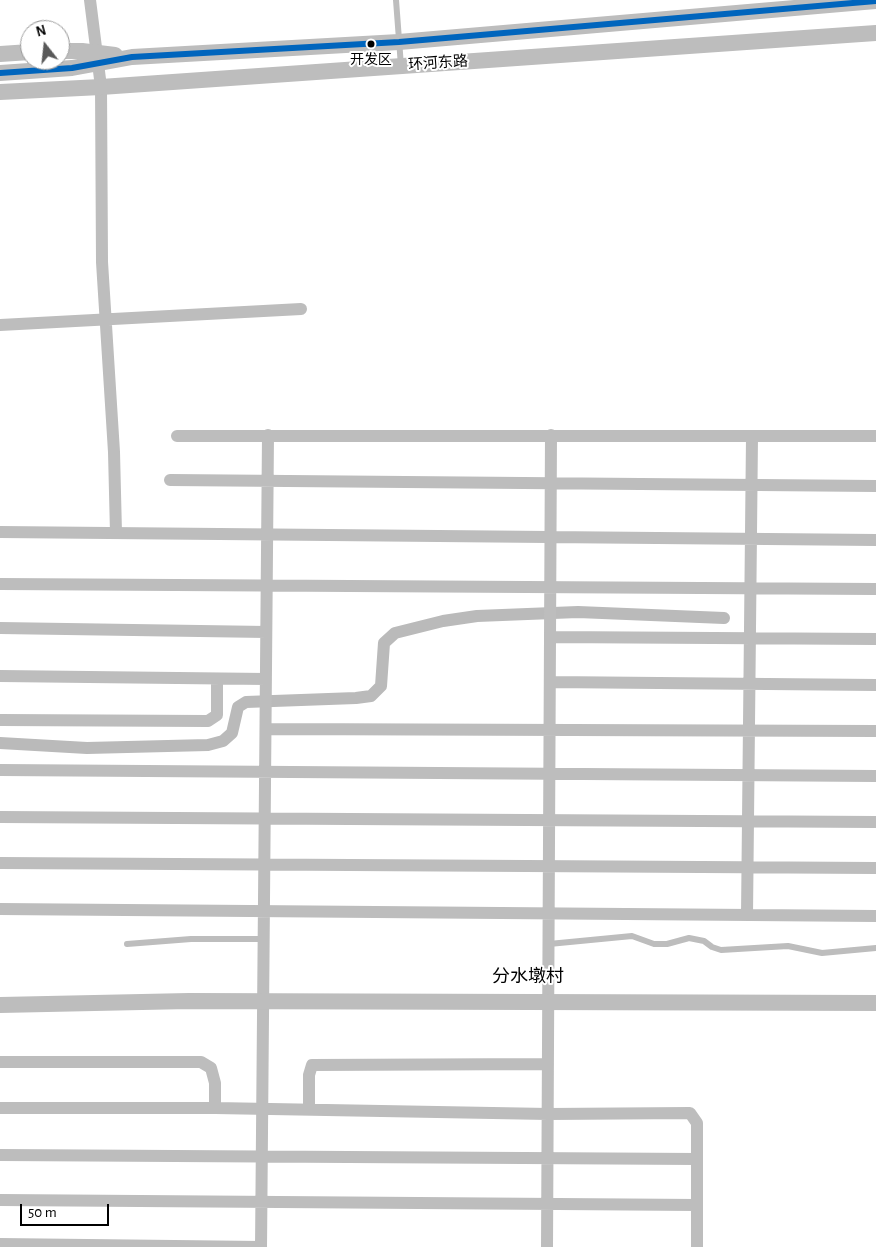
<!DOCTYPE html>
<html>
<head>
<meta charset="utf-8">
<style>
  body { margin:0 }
  #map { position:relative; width:876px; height:1247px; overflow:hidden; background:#fff; font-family:"Alegreya Sans",sans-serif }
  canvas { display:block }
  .north { position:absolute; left:20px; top:20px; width:50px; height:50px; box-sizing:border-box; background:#fff; border:1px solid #999; border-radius:50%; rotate:344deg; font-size:14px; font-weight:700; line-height:20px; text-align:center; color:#000 }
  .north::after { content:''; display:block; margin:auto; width:18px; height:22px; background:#595959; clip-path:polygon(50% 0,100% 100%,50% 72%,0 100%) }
  .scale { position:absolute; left:20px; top:1204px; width:89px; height:22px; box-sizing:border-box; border:2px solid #000; border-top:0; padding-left:6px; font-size:15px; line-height:18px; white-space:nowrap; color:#000; -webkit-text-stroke:4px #fff; paint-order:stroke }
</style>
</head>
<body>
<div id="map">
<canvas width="876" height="1247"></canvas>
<div class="north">N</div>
<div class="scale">50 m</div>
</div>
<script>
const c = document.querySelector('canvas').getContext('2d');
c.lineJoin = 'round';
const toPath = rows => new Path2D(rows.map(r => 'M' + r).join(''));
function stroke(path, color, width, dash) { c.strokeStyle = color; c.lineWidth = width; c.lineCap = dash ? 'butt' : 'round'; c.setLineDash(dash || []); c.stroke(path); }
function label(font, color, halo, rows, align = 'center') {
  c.font = font + ' "Alegreya Sans","Noto Sans SC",sans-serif'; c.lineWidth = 4; c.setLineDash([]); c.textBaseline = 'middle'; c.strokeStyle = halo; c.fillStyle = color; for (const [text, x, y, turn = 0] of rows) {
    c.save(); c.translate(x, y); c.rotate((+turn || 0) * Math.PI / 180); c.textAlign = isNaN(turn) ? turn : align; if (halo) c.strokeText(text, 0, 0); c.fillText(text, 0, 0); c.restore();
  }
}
stroke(toPath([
  [0,743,87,748,208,745,223,741,232,733,238,707,246,702,356,698,371,696,381,686,384,643,395,633,443,621,477,616,578,612,724,618]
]), '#bababa', 12);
stroke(toPath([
  [396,0,401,66],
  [127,944,191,939,263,939],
  [549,944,632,936,654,944,667,944,689,938,704,941,712,947,721,950,788,946,822,953,876,948]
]), '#bdbdbd', 6);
stroke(toPath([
  [90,0,101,87,102,262,114,452,116,533],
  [0,325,301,309],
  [177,436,876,436],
  [170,480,876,486],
  [0,532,876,540],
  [0,584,876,589],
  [0,628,266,632],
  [550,637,876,639],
  [0,676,266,679],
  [550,682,876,685],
  [0,720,208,721,217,715,217,679],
  [266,729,876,731],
  [0,770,876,776],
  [0,817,876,822],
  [0,863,876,868],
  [0,909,876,916],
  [747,915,752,437],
  [0,1062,201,1062,211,1068,215,1083,215,1108],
  [0,1108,215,1108,548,1114,690,1113,697,1123,697,1247],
  [309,1109,309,1075,312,1065,548,1064],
  [0,1155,697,1159],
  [0,1200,697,1205],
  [0,1244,261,1247],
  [261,1247,268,435],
  [547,1247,551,435]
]), '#bdbdbd', 12);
stroke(toPath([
  [60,51,82,51,115,55],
  [0,54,30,52],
  [0,73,72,68,132,57,399,42,876,1],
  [0,92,101,87,876,33],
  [0,1005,189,1001,876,1003]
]), '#bdbdbd', 16);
stroke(toPath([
  [0,73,72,68,132,57,399,42,876,1]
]), '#0065bd', 6);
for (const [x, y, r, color] of [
  [371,44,4.5,"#000"]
]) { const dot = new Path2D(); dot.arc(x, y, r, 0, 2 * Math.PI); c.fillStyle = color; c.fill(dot); stroke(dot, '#fff', 2); }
label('14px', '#000', '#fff', [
  ["开发区",371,60]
]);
label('15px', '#000', '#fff', [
  ["环河东路",438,63,-4]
]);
label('18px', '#000', '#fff', [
  ["分水墩村",528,977]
]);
</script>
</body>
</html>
